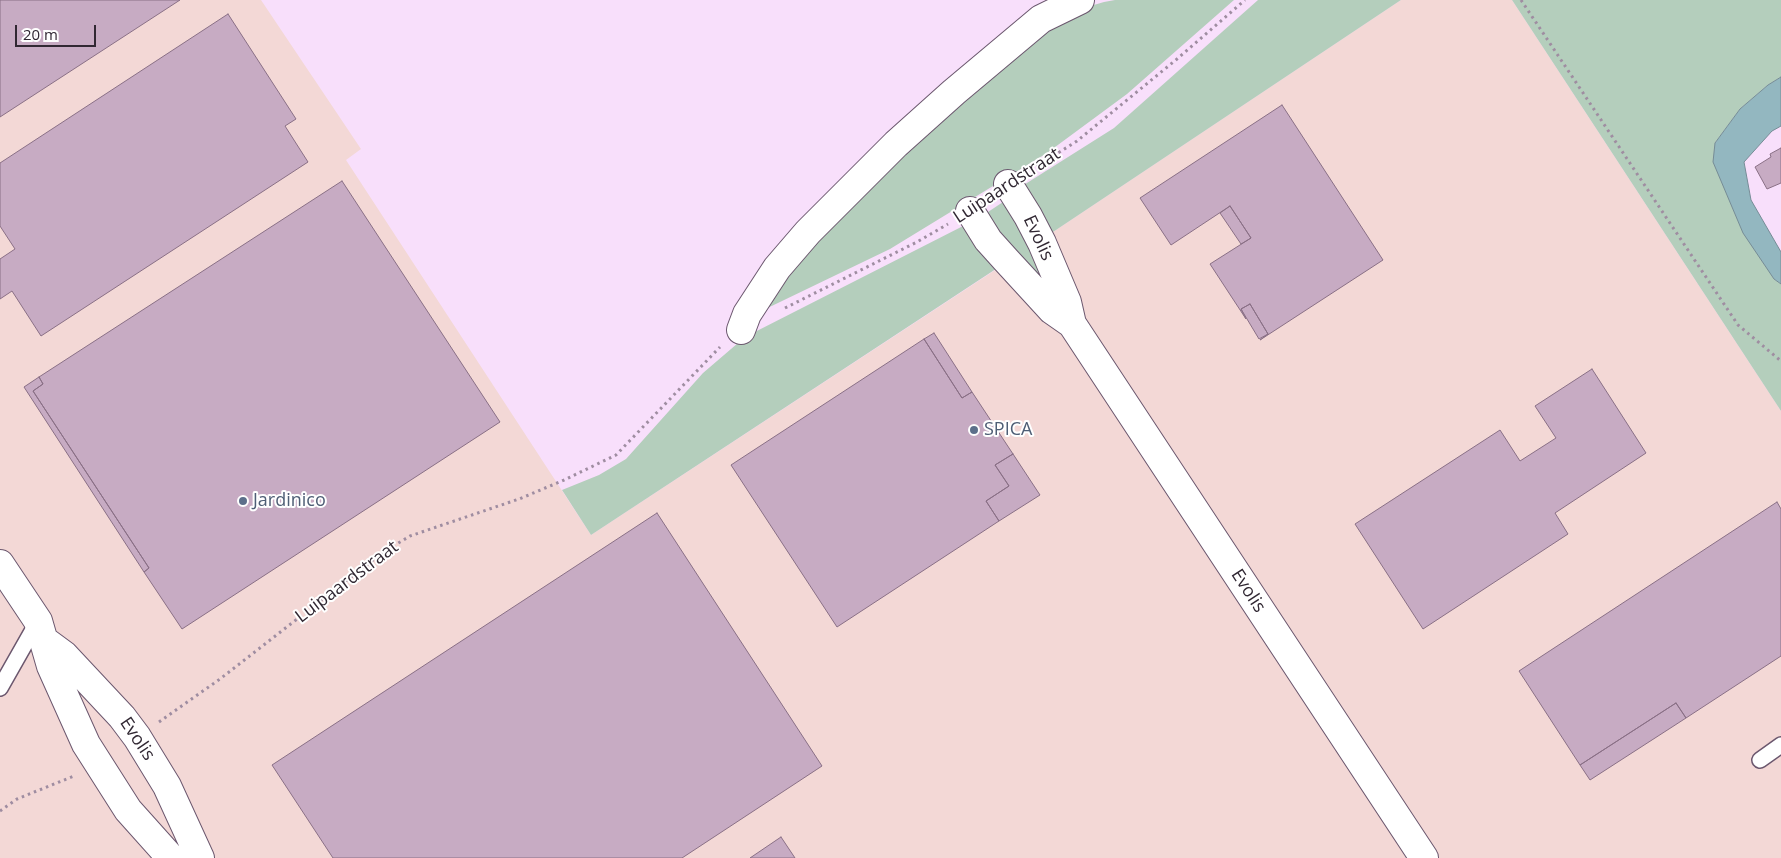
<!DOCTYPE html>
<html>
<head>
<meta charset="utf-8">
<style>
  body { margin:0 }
  #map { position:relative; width:1781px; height:858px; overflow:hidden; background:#f8dffb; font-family:"Open Sans",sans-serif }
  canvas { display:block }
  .scale { position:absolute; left:15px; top:25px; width:81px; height:22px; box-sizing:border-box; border:2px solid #312833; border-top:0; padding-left:6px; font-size:15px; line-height:18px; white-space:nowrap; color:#312833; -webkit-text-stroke:4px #fff; paint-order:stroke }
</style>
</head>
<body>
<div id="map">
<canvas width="1781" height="858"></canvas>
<div class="scale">20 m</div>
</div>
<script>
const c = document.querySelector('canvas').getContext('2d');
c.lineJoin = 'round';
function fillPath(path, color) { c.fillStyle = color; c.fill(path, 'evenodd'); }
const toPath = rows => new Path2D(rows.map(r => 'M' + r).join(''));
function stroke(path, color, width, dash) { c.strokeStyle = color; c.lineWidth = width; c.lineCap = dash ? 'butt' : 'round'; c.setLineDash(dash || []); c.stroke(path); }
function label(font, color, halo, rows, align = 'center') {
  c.font = font + ' "Open Sans",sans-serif'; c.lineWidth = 4; c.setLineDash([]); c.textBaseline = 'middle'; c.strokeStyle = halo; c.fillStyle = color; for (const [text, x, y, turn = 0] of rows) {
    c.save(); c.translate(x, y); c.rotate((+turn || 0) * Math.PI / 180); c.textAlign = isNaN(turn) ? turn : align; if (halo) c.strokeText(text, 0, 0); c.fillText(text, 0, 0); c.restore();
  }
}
fillPath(toPath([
  [0,0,261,0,361,149,346,160,591,535,1041,240,1401,0,1512,0,1781,411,1781,858,0,858]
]), '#f3d8d6');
fillPath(toPath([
  [1115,0,1234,0,1127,94,1047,153,890,249,753,315,764,295,904,145,1070,12,1104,2],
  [1258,0,1401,0,1047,236,1019,188,1114,128],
  [1512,0,1781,0,1781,77,1768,85,1740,109,1715,143,1774,279,1781,284,1781,411],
  [1009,198,1059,302,982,216],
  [967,224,1002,265,591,535,562,490,599,475,626,459,703,373,745,337]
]), '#b4cebc');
const water = toPath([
  [1781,77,1781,126,1772,131,1744,162,1751,200,1781,252,1781,284,1774,279,1743,233,1713,162,1715,143,1740,109,1768,85,1781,77]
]);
fillPath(water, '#93b7c0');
stroke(water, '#768c96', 1);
const building = toPath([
  [0,0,180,0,0,117,0,0],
  [228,14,296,119,285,126,308,162,41,336,12,291,0,299,0,259,15,249,0,226,0,163,228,14],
  [1282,105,1383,260,1260,340,1268,334,1250,304,1241,309,1246,319,1210,264,1251,238,1230,206,1171,245,1140,198,1282,105],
  [1781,148,1781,183,1767,189,1755,167,1771,157,1770,154,1781,148],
  [342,181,500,422,182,629,144,572,149,568,33,391,43,384,39,377,342,181],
  [1230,206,1251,238,1241,244,1220,213,1230,206],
  [1250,304,1268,334,1259,339,1241,309,1250,304],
  [934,333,972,392,962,398,924,339,934,333],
  [924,339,962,398,972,392,1013,454,995,465,1009,486,986,501,999,521,837,627,731,465,924,339],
  [1592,369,1646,453,1555,513,1568,534,1423,629,1355,524,1500,430,1520,461,1556,438,1535,406,1592,369],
  [39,377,43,384,33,391,149,568,144,572,24,387,39,377],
  [1013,454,1040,495,999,521,986,501,1009,486,995,465,1013,454],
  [1777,502,1781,509,1781,656,1686,718,1676,703,1580,765,1519,671,1777,502],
  [657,513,822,766,682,858,333,858,272,765,657,513],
  [1676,703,1686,718,1590,780,1580,765,1676,703],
  [781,837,795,858,750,858,781,837]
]);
fillPath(building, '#c7abc3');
stroke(building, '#8a7086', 1);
const lane = toPath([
  [0,688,38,621],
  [1760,760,1781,745]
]);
const street = toPath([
  [1008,184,1028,216,1042,243,1067,302,1072,324,1424,858],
  [970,211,988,240,1006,260,1052,310,1072,324],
  [741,330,747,314,777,268,808,232,896,144,954,92,1041,19,1080,0],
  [0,564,38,621,51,666,86,744,128,810,171,858],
  [45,641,64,655,122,717,137,737,167,786,200,858]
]);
stroke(lane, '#6b576e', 18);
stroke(street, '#6b576e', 30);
stroke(toPath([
  [1521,0,1738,325,1781,361],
  [1031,170,1077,141,1177,59,1245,0],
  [785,308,917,242,948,224],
  [159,722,220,679,382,553,410,536,519,499,562,481,616,455,720,347],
  [0,811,17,799,74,776]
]), '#9f8da1', 3, [2.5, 4]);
stroke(lane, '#fff', 15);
stroke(street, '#fff', 28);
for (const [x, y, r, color] of [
  [974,430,5,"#5c6f8a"],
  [243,501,5,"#5c6f8a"]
]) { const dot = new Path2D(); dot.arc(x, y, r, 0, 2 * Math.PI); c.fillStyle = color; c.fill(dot); stroke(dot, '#fff', 2); }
label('18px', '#312833', '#fff', [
  ["Luipaardstraat",1007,186,-33],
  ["Evolis",1038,238,65],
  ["Luipaardstraat",347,582,-37],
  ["Evolis",1248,591,57],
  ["Evolis",137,739,56]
]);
label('18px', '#4e5e75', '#fff', [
  ["SPICA",984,430],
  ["Jardinico",253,501]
], 'left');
</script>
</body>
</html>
